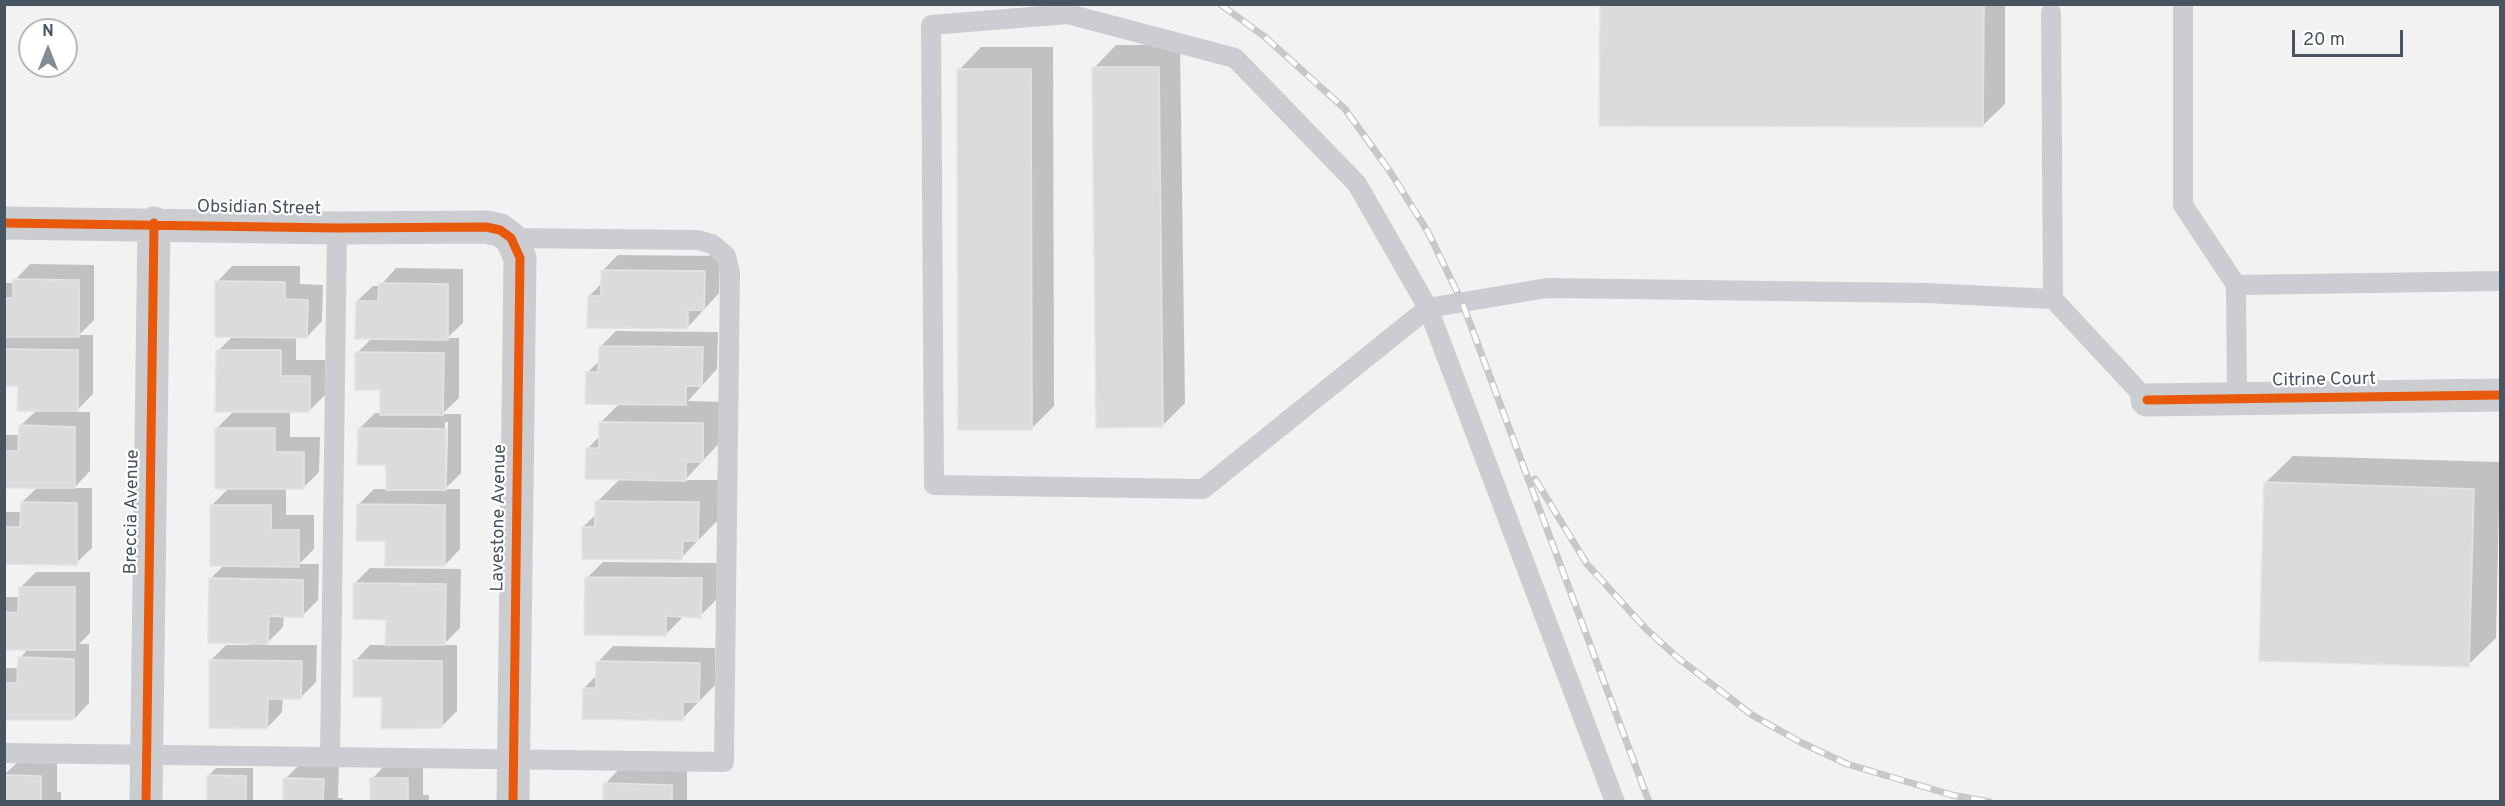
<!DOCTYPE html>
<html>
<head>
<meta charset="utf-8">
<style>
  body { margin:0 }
  #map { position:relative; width:2505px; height:806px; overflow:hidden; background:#f2f2f2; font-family:Overpass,sans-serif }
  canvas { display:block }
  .frame { position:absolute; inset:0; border:6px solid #48545f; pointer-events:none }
  .north { position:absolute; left:18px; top:18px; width:60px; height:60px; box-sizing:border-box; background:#fff; border:2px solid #b6bbbf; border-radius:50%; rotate:0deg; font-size:16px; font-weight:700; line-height:24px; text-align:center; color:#48545f }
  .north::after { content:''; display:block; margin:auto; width:21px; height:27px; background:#848b92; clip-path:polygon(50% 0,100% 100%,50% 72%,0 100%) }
  .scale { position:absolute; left:2292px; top:30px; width:111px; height:27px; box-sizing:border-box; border:3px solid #48545f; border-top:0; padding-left:8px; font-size:18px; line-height:21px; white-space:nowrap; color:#48545f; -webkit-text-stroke:4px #fff; paint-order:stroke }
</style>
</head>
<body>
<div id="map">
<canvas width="2505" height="806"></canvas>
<div class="frame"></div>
<div class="north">N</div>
<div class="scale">20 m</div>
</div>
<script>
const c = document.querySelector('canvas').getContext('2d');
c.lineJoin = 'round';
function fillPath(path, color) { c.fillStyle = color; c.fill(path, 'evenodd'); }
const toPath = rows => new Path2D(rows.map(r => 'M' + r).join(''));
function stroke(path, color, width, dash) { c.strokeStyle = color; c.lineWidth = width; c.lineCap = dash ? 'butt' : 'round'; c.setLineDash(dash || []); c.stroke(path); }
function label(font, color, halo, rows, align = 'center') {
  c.font = font + ' Overpass,sans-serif'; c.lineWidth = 4.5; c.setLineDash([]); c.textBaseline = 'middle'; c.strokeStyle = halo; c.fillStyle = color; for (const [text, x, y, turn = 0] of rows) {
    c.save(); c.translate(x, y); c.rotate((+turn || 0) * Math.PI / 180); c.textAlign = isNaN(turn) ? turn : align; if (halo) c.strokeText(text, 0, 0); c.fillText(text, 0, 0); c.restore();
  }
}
fillPath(toPath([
  [1601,4,2005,4,2005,104,1982,126],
  [1116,45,1180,45,1185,403,1162,426,1094,68],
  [981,47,1053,47,1054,406,1032,428,959,70],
  [618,255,720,256,719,293,688,327,589,296,602,283,602,271],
  [30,264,94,265,94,320,79,335,93,335,93,394,75,412,90,412,90,471,74,488,92,488,92,548,76,563,4,563,4,512,22,512,22,502,38,487,4,487,4,435,20,435,20,426,37,410,19,385,4,385,4,283,15,283,15,280],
  [232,266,300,266,300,284,323,285,322,321,307,337,296,336,296,360,325,360,325,395,309,411,290,411,290,437,320,437,319,472,303,488,286,488,286,515,314,515,314,549,299,564,319,564,318,600,302,616,284,615,283,627,265,645,317,645,316,682,300,698,283,698,282,712,267,728,210,661,226,645,250,645,210,579,224,565,212,505,229,488,217,428,235,410,218,351,233,336,217,282],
  [396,268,463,269,463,323,447,338,459,338,459,398,442,414,461,414,461,473,445,489,460,489,460,549,445,565,387,539,358,505,374,489,387,489,387,464,359,429,375,413,381,413,382,388,357,353,372,338,357,301,373,286,380,286],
  [445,422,448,422,447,475,444,475],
  [616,331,718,332,717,369,688,401,725,402,724,438,685,480,721,480,720,518,681,558,583,527,596,514,597,502,620,479,587,449,601,435,601,422,620,403,587,373,600,360,600,347],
  [2293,456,2500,462,2496,638,2468,665,2265,483],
  [603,562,717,563,716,600,700,616,681,615,681,619,665,635,587,578],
  [370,568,461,569,460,628,443,645,457,645,457,711,441,727,383,695,355,661,370,645,387,645,387,619,354,584],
  [36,572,90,572,90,633,79,644,89,644,89,703,74,719,4,718,4,668,20,668,20,658,29,648,4,648,4,597,20,597,20,588],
  [613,646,715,648,715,685,682,719,584,688,597,675,598,662],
  [20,760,57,760,57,792,61,792,61,802,4,802,4,775],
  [301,763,339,763,338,798,343,798,343,802,284,802,285,779],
  [387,763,423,763,423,795,429,795,429,802,372,802,372,779],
  [216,768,253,768,253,802,208,802,208,776],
  [620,768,687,770,687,802,604,802,605,784]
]), '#0003');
const building = toPath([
  [1600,4,1984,4,1983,127,1599,126,1600,4],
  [1092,67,1159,67,1163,427,1096,428,1092,67],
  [957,69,1031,69,1032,430,958,430,957,69],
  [601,270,705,271,704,310,688,310,688,329,587,328,588,296,601,296,601,270],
  [13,279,79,280,79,337,4,337,4,298,13,298,13,279],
  [215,281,285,282,285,299,308,300,307,338,215,337,215,281],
  [379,283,448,284,448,340,355,339,356,301,378,301,379,283],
  [599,346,703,347,702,386,686,386,686,405,585,404,586,372,598,372,599,346],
  [4,349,78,350,78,411,17,411,18,386,4,386,4,349],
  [216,350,281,350,281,376,310,376,310,412,215,412,216,350],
  [355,352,444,353,443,415,380,415,380,390,355,390,355,352],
  [599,422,703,423,703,462,686,462,686,481,585,479,586,448,599,448,599,422],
  [19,425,75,427,75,488,4,488,4,451,18,451,19,425],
  [215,428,275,428,275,452,304,452,304,489,215,489,215,428],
  [358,428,446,429,446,490,386,490,386,465,357,465,358,428],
  [2264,482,2474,489,2469,667,2259,661,2264,482],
  [595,501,699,502,698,541,683,541,682,560,582,559,582,527,595,527,595,501],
  [21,502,77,503,77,565,4,564,4,527,20,527,21,502],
  [357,504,445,505,445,566,385,566,385,541,356,541,357,504],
  [210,505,271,505,271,530,299,530,299,567,210,566,210,505],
  [585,577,702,578,701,618,666,616,666,636,584,635,585,577],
  [209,578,303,580,303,618,269,616,268,644,208,643,209,578],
  [353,583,446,584,445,645,385,645,386,620,353,619,353,583],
  [19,587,75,587,75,650,4,650,4,612,18,613,19,587],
  [18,657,74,659,74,720,4,720,4,683,17,683,18,657],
  [209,660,302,661,301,699,268,699,267,729,209,728,209,660],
  [353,660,442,661,442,728,381,729,382,697,353,697,353,660],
  [596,661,700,663,699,702,683,702,683,721,582,719,583,688,596,688,596,661],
  [4,775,41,776,41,802,4,802,4,775],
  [207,775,246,776,246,802,207,802,207,775],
  [283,778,324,779,323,802,283,802,283,778],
  [370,778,408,778,408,802,370,802,370,778],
  [603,783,672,785,672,802,603,802,603,783]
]);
fillPath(building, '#dbdbdc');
stroke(building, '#e3e4e5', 1.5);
stroke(toPath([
  [2183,4,2183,205,2236,285],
  [2051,12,2053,299],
  [2237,398,2236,285,2500,281],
  [4,753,724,762,730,273,726,256,712,244,698,240,511,238],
  [330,757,337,228],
  [1615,802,1428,308,1203,489,934,485,931,25,1068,14,1235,58,1357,184,1428,308,1547,288,1925,293,2053,299,2147,400]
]), '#cbcdd0', 20);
stroke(toPath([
  [4,223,337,228,486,227,500,230,511,238,520,258,513,802],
  [2147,400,2500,395],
  [146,802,154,223]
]), '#cbcdd0', 33);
const rail = toPath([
  [1220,4,1265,37,1345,109,1389,170,1428,232,1462,302,1649,802],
  [1535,479,1587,564,1616,596,1646,629,1678,658,1752,715,1802,743,1847,764,1952,795,1990,802]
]);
stroke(rail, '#c7c8ca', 7);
stroke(rail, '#fff', 4.5, [14]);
stroke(toPath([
  [4,223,337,228,486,227,500,230,511,238,520,258,513,802],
  [2147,400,2500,395],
  [146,802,154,223]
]), '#e8590c', 9);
label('18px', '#48545f', '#fff', [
  ["Obsidian Street",259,209,1],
  ["Citrine Court",2324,381,-1],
  ["Breccia Avenue",133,512,-89],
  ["Lavestone Avenue",500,518,-89]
]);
</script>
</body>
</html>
